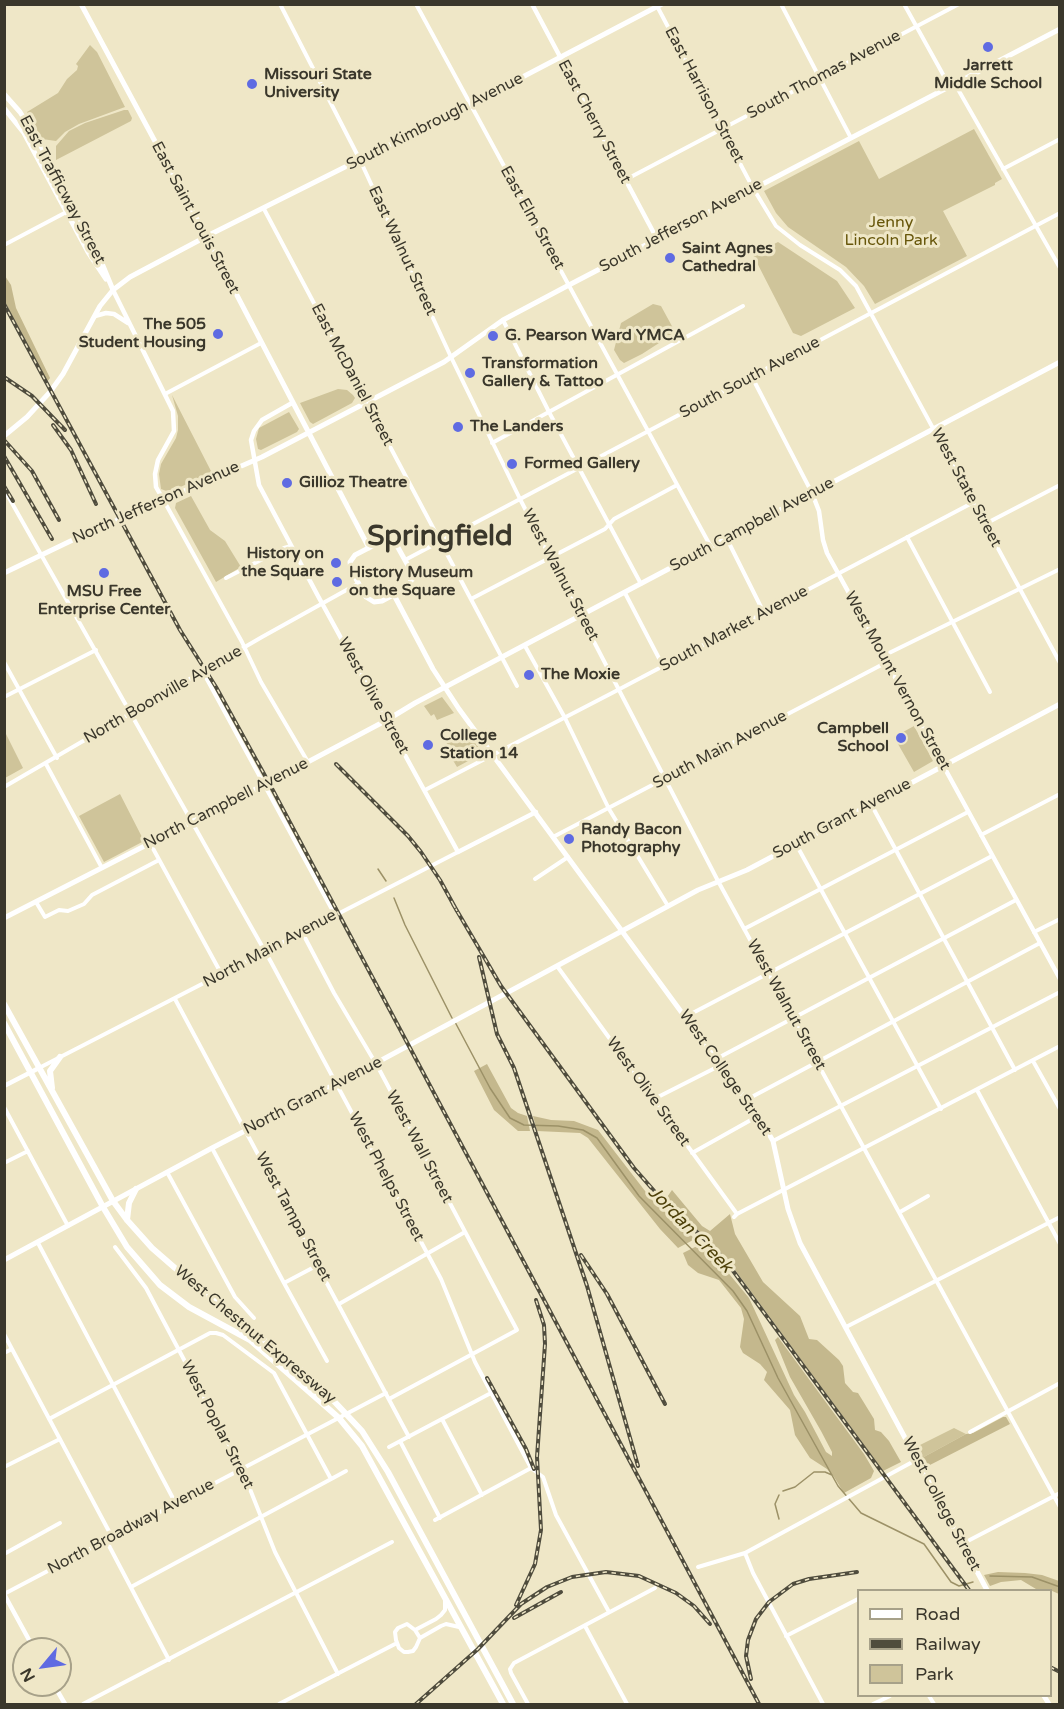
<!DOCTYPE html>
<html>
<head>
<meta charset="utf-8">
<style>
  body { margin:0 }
  #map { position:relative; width:1064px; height:1709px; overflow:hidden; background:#efe7c7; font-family:"Varela Round",sans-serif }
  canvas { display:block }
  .frame { position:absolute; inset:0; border:6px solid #3a372b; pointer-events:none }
  .legend { position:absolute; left:857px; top:1589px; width:195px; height:108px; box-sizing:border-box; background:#efe7c7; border:2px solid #a7a189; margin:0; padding:8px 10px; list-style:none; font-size:18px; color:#3a372b }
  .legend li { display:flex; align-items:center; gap:12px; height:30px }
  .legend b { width:30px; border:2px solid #a7a189 }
  .north { position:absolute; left:12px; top:1637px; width:60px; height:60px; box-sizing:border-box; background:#efe7c7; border:2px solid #a7a189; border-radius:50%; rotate:241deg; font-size:16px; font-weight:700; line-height:24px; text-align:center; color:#3a372b }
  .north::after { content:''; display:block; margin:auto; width:21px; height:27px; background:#5f6be2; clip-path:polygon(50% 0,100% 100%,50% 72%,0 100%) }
</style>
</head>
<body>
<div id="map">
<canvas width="1064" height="1709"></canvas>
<div class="frame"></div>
<ul class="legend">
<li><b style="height:8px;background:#fff"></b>Road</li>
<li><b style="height:8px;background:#4f4c3d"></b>Railway</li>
<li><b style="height:16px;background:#cfc49a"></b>Park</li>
</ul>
<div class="north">N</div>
</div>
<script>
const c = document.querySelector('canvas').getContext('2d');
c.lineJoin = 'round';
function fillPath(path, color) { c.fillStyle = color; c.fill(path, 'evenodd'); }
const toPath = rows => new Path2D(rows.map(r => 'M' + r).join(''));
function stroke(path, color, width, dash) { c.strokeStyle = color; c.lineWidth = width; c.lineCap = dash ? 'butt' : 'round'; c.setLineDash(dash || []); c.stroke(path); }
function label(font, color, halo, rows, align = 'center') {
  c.font = font + ' "Varela Round",sans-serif'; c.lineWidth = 6; c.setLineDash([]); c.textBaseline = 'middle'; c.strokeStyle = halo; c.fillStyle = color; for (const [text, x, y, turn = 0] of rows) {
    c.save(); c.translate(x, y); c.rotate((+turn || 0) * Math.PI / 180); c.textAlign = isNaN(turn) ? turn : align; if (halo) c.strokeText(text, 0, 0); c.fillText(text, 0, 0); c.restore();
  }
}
fillPath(toPath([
  [90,45,97,52,125,107,79,124,65,132,56,141,42,139,27,112,58,93,67,79,77,70,78,66,76,64],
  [124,110,128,110,132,118,131,121,56,160,56,146,69,131,85,123],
  [974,129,1002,179,995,183,995,185,943,211,967,256,875,304,864,286,846,267,788,227,776,213,764,191,859,141,879,179],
  [778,242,837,281,855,308,801,336,793,333,753,255],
  [653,304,661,306,673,328,673,334,642,354,624,363,620,360,614,350,621,323],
  [338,389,347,390,353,395,355,398,352,403,313,424,310,422,300,403],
  [172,395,212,473,169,492,161,489,159,474,161,464,176,438,178,430,178,416],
  [289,412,299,429,297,432,261,450,258,449,256,439,259,428],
  [191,496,210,530,225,541,241,567,216,582,175,508,176,503],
  [442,697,454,713,437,720,434,714,431,716,424,706],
  [914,726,933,761,914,772,894,737],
  [463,729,465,729,483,753,457,767,448,752,450,750,445,740],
  [5,732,23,768,5,778,4,778],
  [120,794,144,841,104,862,79,816],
  [954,1428,966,1434,922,1458,916,1447]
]), '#cfc49a');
fillPath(toPath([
  [5,276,11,285,16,308,50,378,47,382,5,302],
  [487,1064,511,1108,518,1113,527,1116,530,1131,518,1131,494,1110,474,1071],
  [533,1116,551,1120,574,1121,598,1130,652,1200,695,1239,678,1248,660,1229,588,1138,580,1133,537,1131],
  [672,1190,702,1226,710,1231,730,1214,735,1234,763,1282,800,1316,809,1339,817,1340,839,1360,843,1366,845,1383,853,1392,858,1393,874,1419,875,1430,881,1432,889,1441,901,1462,883,1471,727,1259,665,1200],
  [701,1244,721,1264,749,1298,794,1395,805,1412,826,1452,832,1456,832,1452,821,1431,790,1377,775,1340,778,1337,864,1454,874,1471,871,1478,844,1493,834,1477,827,1469,810,1458,795,1435,790,1410,764,1380,767,1372,760,1364,743,1353,740,1347,744,1319,741,1308,719,1280,698,1273,688,1265,683,1253],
  [1003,1417,1006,1417,1010,1424,926,1467,922,1458,966,1434,973,1433],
  [998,1572,1025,1573,1042,1575,1059,1581,1059,1594,1050,1590,1036,1589,1021,1580,1001,1582,990,1586,984,1575]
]), '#c4b88d');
stroke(toPath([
  [378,869,386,881],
  [394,898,405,925,452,1018],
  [455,1022,490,1088,510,1118,524,1125,558,1126,583,1130,597,1138,639,1196,733,1291,747,1311,778,1378,838,1486,861,1513,924,1544,951,1582,959,1586,973,1582],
  [783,1491,795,1487,814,1472,825,1472,832,1475],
  [779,1495,775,1504,779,1519],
  [990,1576,1032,1577,1060,1587]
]), '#9c9167', 1.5);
stroke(toPath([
  [280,4,360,160,451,357,520,499,718,881,1060,1507],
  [416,4,711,547],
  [781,4,851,138],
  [904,4,945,78,955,84,1060,268],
  [657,6,753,188,776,226,800,245,840,270,856,286,1060,663],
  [1003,169,1060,139],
  [625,180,959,4],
  [264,209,517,686],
  [4,245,74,208],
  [503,320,549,412,641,584],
  [752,377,812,493],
  [165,394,261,343],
  [492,443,743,306],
  [4,489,271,962,441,1279,475,1362,531,1468,543,1477,556,1515,609,1612],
  [164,501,242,642,261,682,308,762],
  [985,524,1060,485],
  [907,537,990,692],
  [727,539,764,613],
  [405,560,1060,213],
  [226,578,284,548,291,546],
  [625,593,663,666],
  [471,599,605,529,614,519,677,485],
  [525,646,565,718,609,809,668,906],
  [883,656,1060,569],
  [4,662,57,758],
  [203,672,335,915],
  [4,697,96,650],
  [46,764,102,868],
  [4,787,262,637,359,583],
  [425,790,614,692,974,502],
  [871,804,1015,1070],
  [981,835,1060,794],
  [553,837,887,662],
  [150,843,222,975],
  [796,844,941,1109],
  [535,879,568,857],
  [36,902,45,917,59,910,68,911,84,904,92,895,159,860],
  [744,929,968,812],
  [302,932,334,993,379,1069,517,1330,389,1399],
  [1034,932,1060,919],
  [557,966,737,1214,734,1217],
  [175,999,409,1437],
  [685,1017,992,856],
  [716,1059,1016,900],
  [1033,1061,1060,1109],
  [39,1068,458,852],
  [977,1090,1060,1244],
  [654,1099,721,1065],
  [746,1100,1040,943],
  [4,1107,68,1226],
  [773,1141,1060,992],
  [212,1148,284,1283,318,1265],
  [692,1153,758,1116],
  [4,1163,28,1151],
  [167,1172,235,1297,254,1318],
  [900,1212,928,1196],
  [737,1214,1060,1046],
  [38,1243,176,1504],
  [115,1247,146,1288,242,1469,275,1552,338,1674],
  [284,1283,327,1361],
  [339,1304,465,1232],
  [846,1327,1060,1217],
  [4,1334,112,1537],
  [4,1353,12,1349],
  [49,1419,210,1333,216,1333,223,1335,274,1373,331,1479],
  [442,1419,482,1495],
  [970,1432,1060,1383],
  [400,1441,440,1518],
  [389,1447,491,1393],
  [4,1467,60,1439],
  [435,1520,531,1468],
  [106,1540,169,1660],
  [962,1544,1060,1493],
  [745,1553,753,1573,823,1704],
  [4,1554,60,1523],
  [698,1567,745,1553,916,1460],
  [131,1587,346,1471],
  [4,1594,386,1393],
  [585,1626,627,1704],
  [415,1630,436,1619,441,1615,445,1610,445,1601],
  [786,1636,858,1599],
  [420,1638,415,1630,407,1624,398,1628,395,1632,396,1640,399,1648,404,1652,408,1652,413,1651,416,1647,420,1638,441,1626,446,1624,459,1627],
  [929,1696,934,1704],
  [83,1704,392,1542],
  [279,1704,397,1643],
  [528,1704,511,1673,510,1669,514,1663,655,1588],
  [873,1704,890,1696]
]), '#fff', 4);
stroke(toPath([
  [532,4,657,239],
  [113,290,173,411,174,431,158,460,155,474,156,487,164,501],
  [95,316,106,313,114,314,128,323],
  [292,403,262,420,254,431,251,440,259,485,318,596,458,852,536,812],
  [812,493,819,511,823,540,827,553,1060,979],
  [4,1086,39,1068],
  [4,1594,34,1649],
  [54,1685,65,1704]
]), '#fff', 4.5);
stroke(toPath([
  [81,4,206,236,369,548],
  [4,94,20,112,36,137,96,249,113,290],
  [4,108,24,133,88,252,106,279],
  [4,436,27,417,50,392,63,374,100,306,113,290,130,277,213,233,469,105,662,4],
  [384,540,391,541,396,544,411,571,413,578,406,588,382,601,374,602,366,597,351,570,350,562,355,555,384,540],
  [4,573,81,536,262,457,444,362,503,320,569,285,1060,29],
  [394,595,433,669,459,709,762,1122,773,1141,788,1209,800,1243,987,1590],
  [4,918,287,773,387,720,415,703,1060,362],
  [4,1260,212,1148,376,1063,622,931,698,890,747,870,1060,704],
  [1044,1696,1049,1704]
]), '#fff', 5);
stroke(toPath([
  [4,1004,113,1201,127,1220,152,1248,175,1268,316,1382,362,1431,388,1472,513,1704],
  [4,1023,103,1207,127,1247,160,1285,189,1307,250,1340,339,1418,362,1446,503,1704],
  [52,1088,50,1071,60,1057],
  [127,1220,129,1203,136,1189]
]), '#fff', 6);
const rail = toPath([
  [4,304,180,630,216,687,269,783,759,1704],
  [4,377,32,396,65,430],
  [53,425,71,450,96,504],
  [4,440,32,471,59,520],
  [4,456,52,539],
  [4,486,13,501],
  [336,764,408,836,421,852,440,880,457,911],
  [453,904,501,986,634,1168,663,1201,713,1247,728,1264,969,1590],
  [479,957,497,1034,514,1068,587,1286,638,1466],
  [581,1255,607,1294,665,1404],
  [487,1378,526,1449,534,1469],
  [516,1605,535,1564,541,1530,537,1457,545,1344,544,1325,536,1300],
  [514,1618,561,1592],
  [1050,1667,1060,1672],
  [751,1679,746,1656,748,1640,756,1619,769,1602,793,1584,809,1579,857,1572],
  [416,1704,478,1649,521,1604,547,1587,572,1577,606,1572,639,1576,676,1593,694,1606,710,1624]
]);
stroke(rail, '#4f4c3d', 4);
stroke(rail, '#efe7c7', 1.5, [4.5]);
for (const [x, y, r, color] of [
  [988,47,6,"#5f6be2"],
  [252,84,6,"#5f6be2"],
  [670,258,6,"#5f6be2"],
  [218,334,6,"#5f6be2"],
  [493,336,6,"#5f6be2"],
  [470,373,6,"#5f6be2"],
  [458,427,6,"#5f6be2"],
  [512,464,6,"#5f6be2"],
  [287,483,6,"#5f6be2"],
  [336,563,6,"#5f6be2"],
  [104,573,6,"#5f6be2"],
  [337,582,6,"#5f6be2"],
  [529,675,6,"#5f6be2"],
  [901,738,6,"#5f6be2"],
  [428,745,6,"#5f6be2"],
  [569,839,6,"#5f6be2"]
]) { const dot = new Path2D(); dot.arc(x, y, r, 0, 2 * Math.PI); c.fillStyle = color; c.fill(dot); stroke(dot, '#efe7c7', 2); }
label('bold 16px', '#3a372b', '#efe7c7', [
  ["Jarrett",988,66,"center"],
  ["Middle School",988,84,"center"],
  ["Missouri State",264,75],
  ["University",264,93],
  ["Saint Agnes",682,249],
  ["Cathedral",682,267],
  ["The 505",206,325,"right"],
  ["Student Housing",206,343,"right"],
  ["G. Pearson Ward YMCA",505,336],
  ["Transformation",482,364],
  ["Gallery & Tattoo",482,382],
  ["The Landers",470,427],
  ["Formed Gallery",524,464],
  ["Gillioz Theatre",299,483],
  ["History on",324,554,"right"],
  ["the Square",324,572,"right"],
  ["History Museum",349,573],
  ["on the Square",349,591],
  ["MSU Free",104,592,"center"],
  ["Enterprise Center",104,610,"center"],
  ["The Moxie",541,675],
  ["Campbell",889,729,"right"],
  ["School",889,747,"right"],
  ["College",440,736],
  ["Station 14",440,754],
  ["Randy Bacon",581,830],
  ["Photography",581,848]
], 'left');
label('16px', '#3a372b', '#efe7c7', [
  ["South Thomas Avenue",824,75,-28],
  ["East Harrison Street",704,95,62],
  ["South Kimbrough Avenue",435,122,-27],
  ["East Cherry Street",594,122,62],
  ["East Trafficway Street",62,190,62],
  ["East Saint Louis Street",195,218,62],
  ["East Elm Street",532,218,61],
  ["South Jefferson Avenue",681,226,-28],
  ["East Walnut Street",402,251,65],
  ["East McDaniel Street",352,375,62],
  ["South South Avenue",750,378,-28],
  ["West State Street",966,488,62],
  ["North Jefferson Avenue",156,503,-24],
  ["South Campbell Avenue",752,525,-28],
  ["West Walnut Street",560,575,62],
  ["South Market Avenue",734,629,-28],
  ["West Mount Vernon Street",897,681,61],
  ["North Boonville Avenue",163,695,-30],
  ["West Olive Street",373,696,61],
  ["South Main Avenue",720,750,-28],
  ["North Campbell Avenue",226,804,-27],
  ["South Grant Avenue",842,819,-28],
  ["North Main Avenue",270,949,-28],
  ["West Walnut Street",786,1005,61],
  ["West College Street",725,1073,55],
  ["West Olive Street",648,1092,54],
  ["North Grant Avenue",313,1096,-27],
  ["West Wall Street",419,1147,62],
  ["West Phelps Street",386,1177,62],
  ["West Tampa Street",293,1217,62],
  ["West Chestnut Expressway",255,1335,40],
  ["West Poplar Street",217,1425,63],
  ["West College Street",941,1504,62],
  ["North Broadway Avenue",131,1527,-28]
]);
label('16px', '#67560a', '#efe7c7', [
  ["Jenny",891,223],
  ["Lincoln Park",891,241]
]);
label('italic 18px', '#4e410a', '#efe7c7', [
  ["Jordan Creek",690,1230,46]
]);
label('bold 28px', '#3a372b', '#efe7c7', [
  ["Springfield",440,538]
]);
</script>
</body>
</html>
